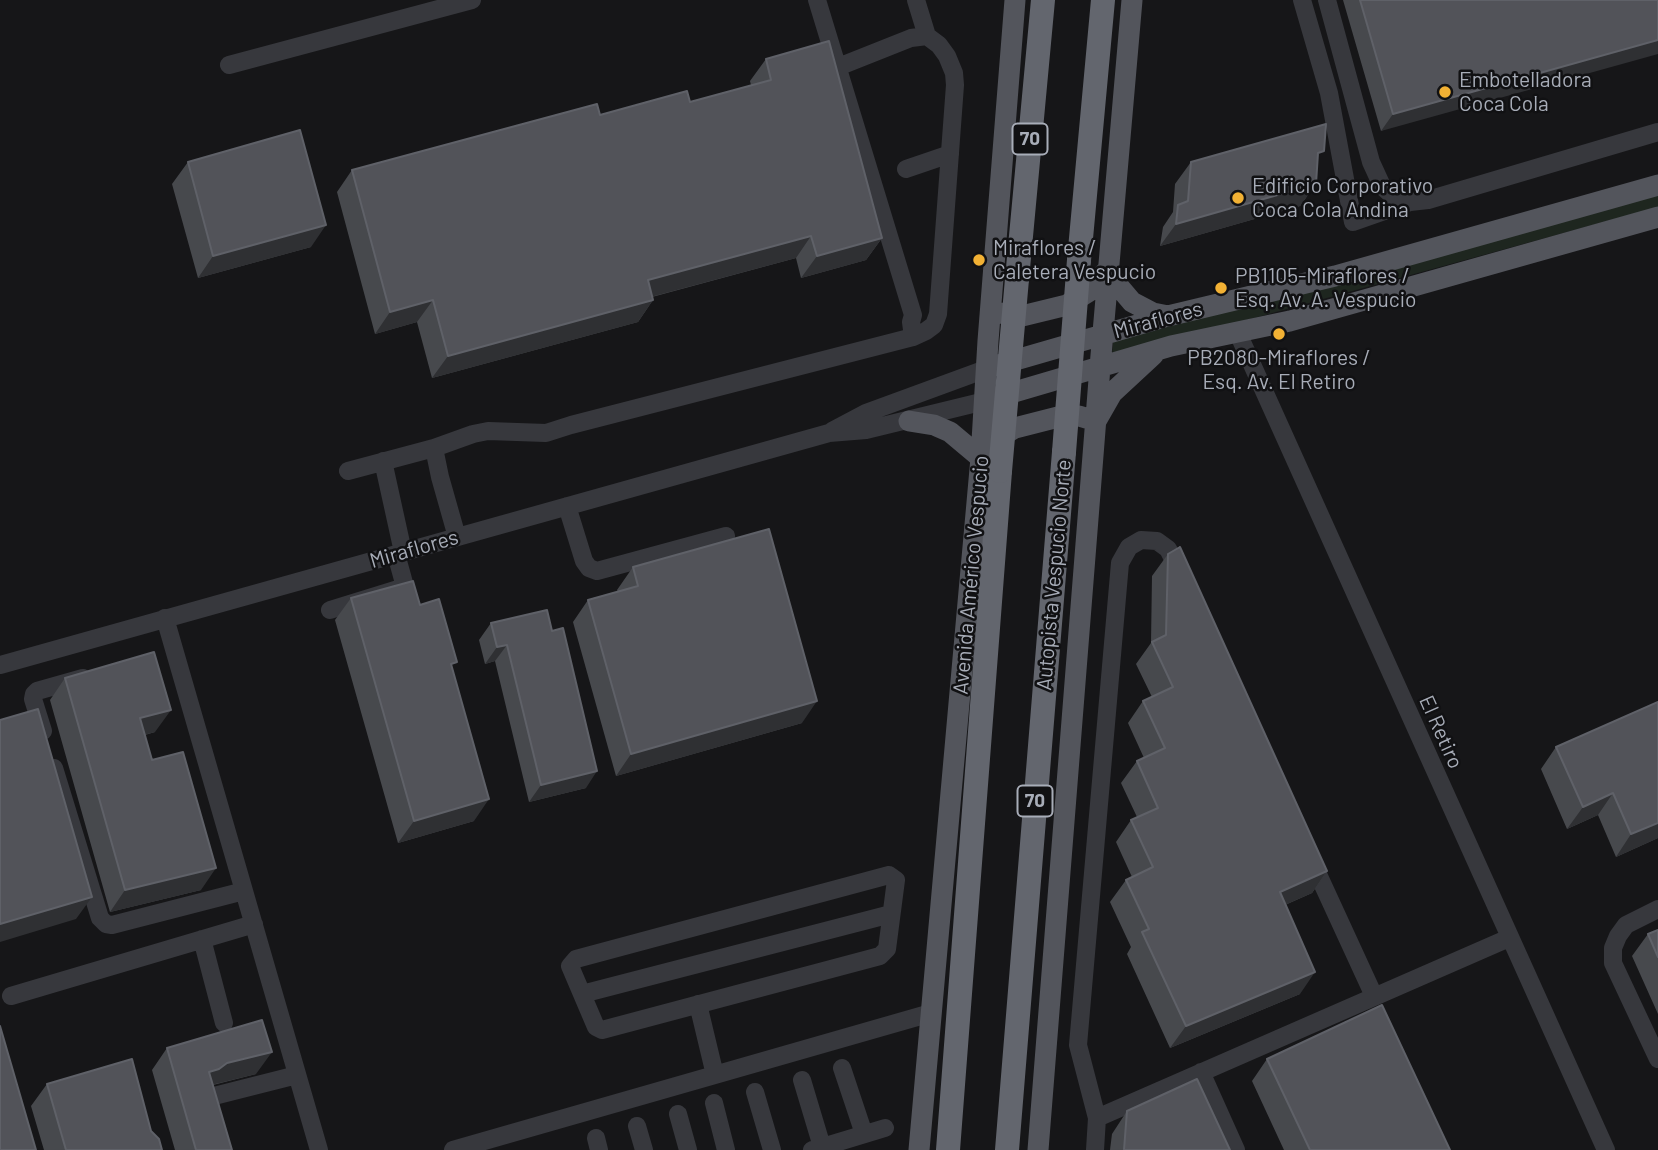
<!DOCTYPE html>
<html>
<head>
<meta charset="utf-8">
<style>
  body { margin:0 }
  canvas { display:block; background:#161618 }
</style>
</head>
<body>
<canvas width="1658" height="1150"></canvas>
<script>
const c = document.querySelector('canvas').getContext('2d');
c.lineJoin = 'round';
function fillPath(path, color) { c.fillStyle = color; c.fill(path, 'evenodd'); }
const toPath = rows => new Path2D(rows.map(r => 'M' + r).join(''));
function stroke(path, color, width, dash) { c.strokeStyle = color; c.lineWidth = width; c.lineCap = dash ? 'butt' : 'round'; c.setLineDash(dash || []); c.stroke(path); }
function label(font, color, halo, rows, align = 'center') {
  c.font = font + ' Barlow,sans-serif'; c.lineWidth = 5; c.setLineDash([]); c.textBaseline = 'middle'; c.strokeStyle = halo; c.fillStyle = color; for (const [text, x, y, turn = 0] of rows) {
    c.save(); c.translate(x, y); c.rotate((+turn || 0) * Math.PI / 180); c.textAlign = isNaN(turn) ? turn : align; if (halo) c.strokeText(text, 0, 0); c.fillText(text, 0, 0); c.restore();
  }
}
fillPath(toPath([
  [1658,188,1658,207,1112,357,1113,339]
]), '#1e261f');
stroke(toPath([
  [1302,0,1329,93,1353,222,1410,202],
  [1327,0,1371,162,1382,186,1393,196,1410,202,1428,200,1658,132],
  [229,65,472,0],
  [838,67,911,38,927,36],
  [906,169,950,154],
  [1237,331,1606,1150],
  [913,337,926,331,934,325,938,314,955,85,954,73,947,56,939,45,927,36,916,0],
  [832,431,866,413,986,369],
  [434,448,440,477,457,537],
  [383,461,403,552],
  [348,471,434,448,473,434,488,431,546,433,571,425,913,337,911,322,913,315,817,0],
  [567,506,584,561,589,568,597,571,726,536],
  [330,610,401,588,404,583,396,554],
  [165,618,319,1150],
  [0,665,829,433,866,430,985,401],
  [43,731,33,699,34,694,37,691,83,678],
  [54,768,100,918,106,924,112,925,244,891],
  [1311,859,1374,996],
  [889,875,896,880,887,949,880,956,602,1030,596,1027,570,966,576,959,889,875],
  [1658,909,1626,925,1618,936,1613,948,1613,963,1658,1059],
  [202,939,224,1023],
  [582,994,891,914],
  [11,996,254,924],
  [698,1004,715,1075],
  [842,1068,864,1134],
  [1201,1072,1236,1150],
  [802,1080,823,1150],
  [755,1092,772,1150],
  [714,1103,726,1150],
  [678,1114,688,1150],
  [1097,1118,1509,938],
  [637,1126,644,1150],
  [596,1138,599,1150],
  [220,1150,208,1106,214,1096,297,1075],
  [453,1150,931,1013],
  [812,1150,885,1128],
  [1095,1150,1097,1118,1078,1045,1120,563,1129,547,1141,540,1157,541,1168,549,1180,573]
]), '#37383d', 18);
stroke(toPath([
  [1000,313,1022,316,1067,305,1091,290,1108,269,1115,282,1132,302,1153,313,1168,316],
  [995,366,1168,316,1335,276,1658,185],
  [994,398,1171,346,1290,321,1658,217],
  [909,421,934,425,950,432,981,458,996,439,1015,428,1062,416,1079,416,1096,421,1112,393,1153,355],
  [919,1150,981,458,988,341,1015,0],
  [1038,1150,1100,367,1132,0]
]), '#53555c', 21);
stroke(toPath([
  [1079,260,1103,0],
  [1017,279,1043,0],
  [948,1150,1000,471],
  [1007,1150,1064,452]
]), '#63666e', 24);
stroke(toPath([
  [1064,452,1079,260],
  [1000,471,1017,279]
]), '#63666e', 24);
fillPath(toPath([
  [1343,0,1658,0,1381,131],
  [766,59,882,238,866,260,801,278,796,258,652,297,653,300,638,322,432,378,417,322,375,334,337,192,352,170,600,115,690,102,751,85,750,81],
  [1318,160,1316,184,1300,206,1160,246,1163,227,1173,212,1175,184,1191,162],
  [188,162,311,247,198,278,172,184],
  [1168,554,1327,871,1312,893,1285,905,1300,994,1170,1048,1127,954,1131,947,1110,902,1126,880,1132,877,1116,842,1131,820,1137,817,1121,783,1137,761,1144,758,1128,723,1143,701,1152,697,1136,664,1151,643,1152,576],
  [633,567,802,723,616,776,573,622,588,600,618,592,617,590],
  [351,598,420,605,452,669,474,821,398,843,335,620],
  [547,610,586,788,529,802,495,661,485,664,479,640,491,623],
  [65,678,155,732,145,735,152,760,201,890,110,912,50,700],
  [1658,702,1658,838,1616,857,1598,815,1567,829,1541,769,1556,747],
  [1658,930,1658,1014,1632,956,1648,934],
  [167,1048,256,1074,213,1085,232,1150,175,1150,152,1070],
  [1267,1059,1450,1150,1284,1150,1252,1081],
  [47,1084,162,1150,44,1150,31,1106],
  [1127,1111,1230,1150,1110,1150,1112,1134]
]), '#47494d');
fillPath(toPath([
  [1658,40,1658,54,1381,131,1393,114],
  [1316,184,1300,206,1160,246,1176,224],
  [326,225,311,247,198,278,213,256],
  [811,236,796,258,632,302,648,280],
  [882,238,866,260,801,278,817,256],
  [433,300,417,322,375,334,390,312],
  [653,300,638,322,432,378,448,356],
  [507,645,495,661,485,664,497,647],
  [817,701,802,723,616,776,631,754],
  [171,710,155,732,125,740,140,718],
  [597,771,586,788,529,802,541,785],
  [1613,793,1598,815,1567,829,1583,807],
  [489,799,474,821,398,843,414,821],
  [1658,823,1658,838,1616,857,1631,834],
  [216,868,201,890,110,912,125,890],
  [1327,871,1312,893,1264,914,1280,892],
  [92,897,76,919,0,942,0,924],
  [1315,972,1300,994,1170,1048,1186,1026],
  [272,1052,256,1074,211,1085,209,1072,227,1063]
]), '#2f3033');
const building = toPath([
  [1360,0,1658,0,1658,40,1393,114,1360,0],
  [829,41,882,238,817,256,811,236,648,280,653,300,448,356,433,300,390,312,352,170,597,104,600,115,687,91,690,102,771,80,766,59,829,41],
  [1326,124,1324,151,1318,153,1316,184,1176,224,1178,205,1188,201,1191,162,1326,124],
  [300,130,326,225,213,256,188,162,300,130],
  [769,529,817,701,631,754,588,600,638,586,633,567,769,529],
  [1180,547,1327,871,1280,892,1315,972,1186,1026,1142,932,1149,929,1126,880,1153,867,1131,820,1158,808,1137,761,1165,748,1143,701,1173,687,1152,642,1166,635,1168,554,1180,547],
  [413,581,420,605,439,599,457,662,451,664,489,799,414,821,351,598,413,581],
  [547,610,552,631,563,628,597,771,541,785,507,645,497,647,491,623,547,610],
  [154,652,171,710,140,718,152,760,183,752,216,868,125,890,65,678,154,652],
  [1658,702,1658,823,1631,834,1613,793,1583,807,1556,747,1658,702],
  [38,709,92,897,0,924,0,720,38,709],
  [1658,930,1658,957,1648,934,1658,930],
  [1382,1005,1450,1150,1310,1150,1267,1059,1382,1005],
  [262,1020,272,1052,227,1063,219,1069,209,1072,232,1150,196,1150,167,1048,262,1020],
  [0,1026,36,1150,0,1150,0,1026],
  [132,1059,151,1131,159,1139,162,1150,66,1150,47,1084,132,1059],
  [1197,1079,1230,1150,1124,1150,1127,1111,1197,1079]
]);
fillPath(building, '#525359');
stroke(building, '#5f6168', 2);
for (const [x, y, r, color] of [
  [1445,92,7,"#f2b134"],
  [1238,198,7,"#f2b134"],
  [979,260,7,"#f2b134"],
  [1221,288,7,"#f2b134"],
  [1279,334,7,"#f2b134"]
]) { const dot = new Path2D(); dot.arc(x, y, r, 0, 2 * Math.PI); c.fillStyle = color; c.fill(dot); stroke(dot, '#111113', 2.5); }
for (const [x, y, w] of [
  [1030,139,35],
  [1035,801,35]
]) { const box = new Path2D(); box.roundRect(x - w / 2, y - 15.5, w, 31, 5); c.fillStyle = '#111113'; c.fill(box); stroke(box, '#a8adb8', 2); }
label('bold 19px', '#a8adb8', null, [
  ["70",1030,139],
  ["70",1035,801]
]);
label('21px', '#a8adb8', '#111113', [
  ["Embotelladora",1459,80],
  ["Coca Cola",1459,104],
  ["Edificio Corporativo",1252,186],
  ["Coca Cola Andina",1252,210],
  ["Miraflores /",993,248],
  ["Caletera Vespucio",993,272],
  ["PB1105-Miraflores /",1235,276],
  ["Esq. Av. A. Vespucio",1235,300],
  ["PB2080-Miraflores /",1279,358,"center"],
  ["Esq. Av. El Retiro",1279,382,"center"]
], 'left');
label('21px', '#a8adb8', '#111113', [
  ["Miraflores",1158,320,-15],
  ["Miraflores",414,549,-16],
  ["Avenida Américo Vespucio",971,575,-85],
  ["Autopista Vespucio Norte",1054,575,-85],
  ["El Retiro",1441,732,66]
]);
</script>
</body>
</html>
